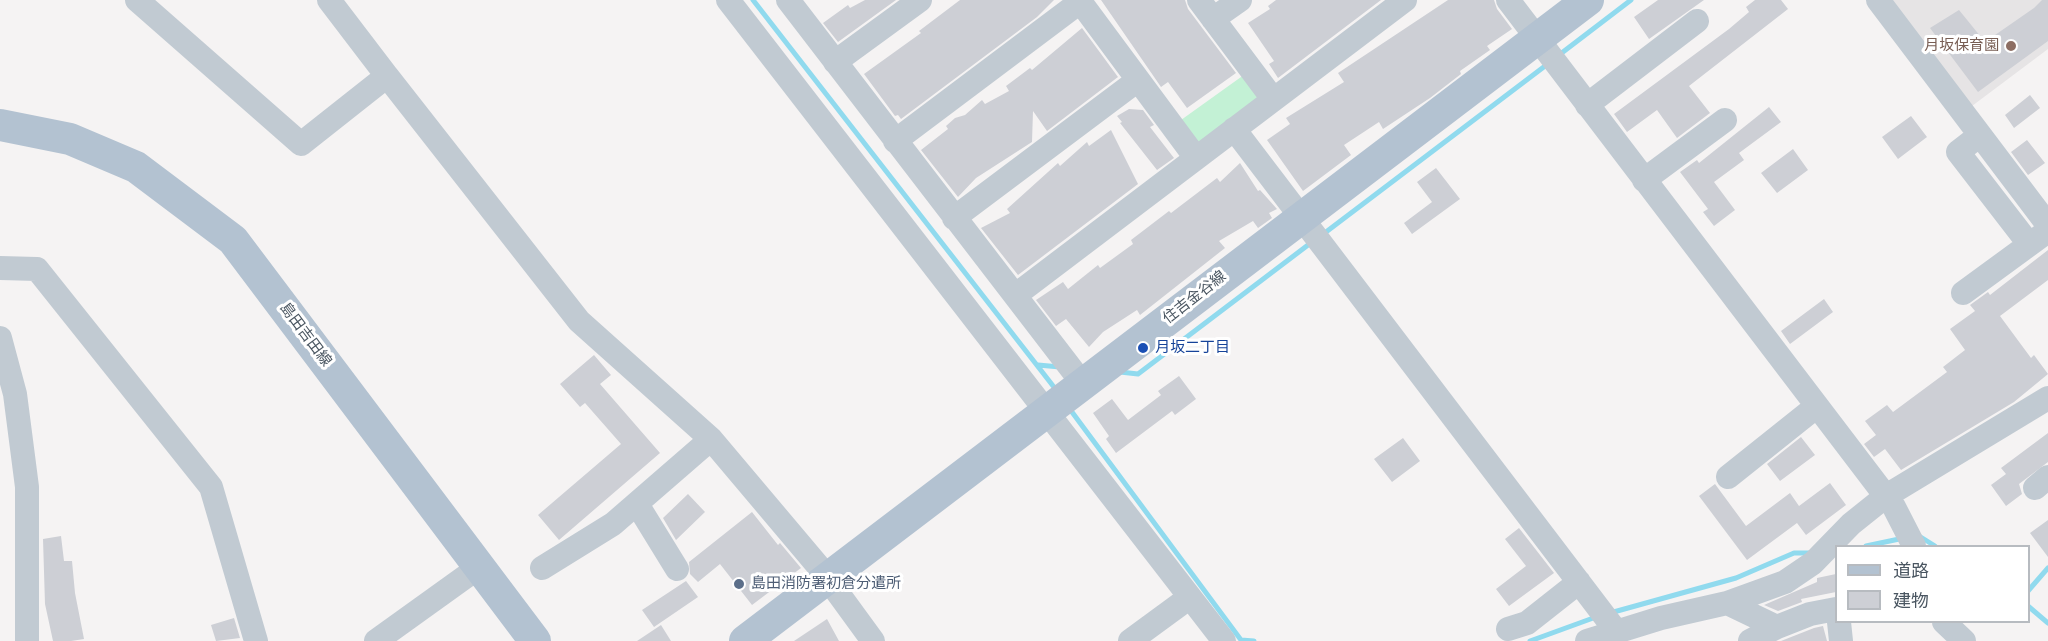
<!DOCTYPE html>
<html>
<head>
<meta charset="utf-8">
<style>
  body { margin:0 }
  #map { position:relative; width:2048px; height:641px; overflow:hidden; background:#f5f3f3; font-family:"Titillium Web","Noto Sans JP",sans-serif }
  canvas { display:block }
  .legend { position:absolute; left:1835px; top:545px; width:195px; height:78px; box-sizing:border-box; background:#fff; border:2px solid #b7bbc0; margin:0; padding:8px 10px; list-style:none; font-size:18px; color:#4a5661 }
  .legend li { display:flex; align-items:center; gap:12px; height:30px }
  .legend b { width:30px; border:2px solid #b7bbc0 }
</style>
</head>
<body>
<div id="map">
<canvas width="2048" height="641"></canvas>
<ul class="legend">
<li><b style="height:8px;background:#b3c2d1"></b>道路</li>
<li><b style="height:16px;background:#cdcfd5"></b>建物</li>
</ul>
</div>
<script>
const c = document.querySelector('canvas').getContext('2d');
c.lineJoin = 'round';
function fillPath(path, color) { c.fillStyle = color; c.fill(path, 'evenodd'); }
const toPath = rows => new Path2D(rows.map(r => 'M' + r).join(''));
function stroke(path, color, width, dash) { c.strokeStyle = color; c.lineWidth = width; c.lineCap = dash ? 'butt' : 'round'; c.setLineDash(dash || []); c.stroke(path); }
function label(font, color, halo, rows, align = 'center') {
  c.font = font + ' "Titillium Web","Noto Sans JP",sans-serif'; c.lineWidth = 6; c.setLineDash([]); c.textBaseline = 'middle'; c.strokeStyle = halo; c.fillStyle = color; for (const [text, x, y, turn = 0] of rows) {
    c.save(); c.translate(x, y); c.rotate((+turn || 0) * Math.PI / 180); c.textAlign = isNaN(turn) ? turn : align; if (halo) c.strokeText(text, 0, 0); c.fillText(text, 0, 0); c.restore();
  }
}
fillPath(toPath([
  [1886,0,2048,0,2048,49,1968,109]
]), '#e6e4e5');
fillPath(toPath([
  [1248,72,1267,98,1200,146,1181,120]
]), '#c3f1d5');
stroke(toPath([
  [753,0,1057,391],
  [1559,55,1631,0],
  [1322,235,1549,63],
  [1038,365,1060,367],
  [1120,372,1138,374,1312,242],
  [1069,408,1241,640,1254,641],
  [1919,536,1935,546],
  [1866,546,1904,538],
  [2028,591,2048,568],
  [2028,606,2048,623],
  [1610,613,1736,578,1794,553,1810,553],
  [1530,641,1596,617]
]), '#90daee', 5);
fillPath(toPath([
  [865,0,896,0,838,42,823,23,848,5,850,8],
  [960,0,1054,0,1037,17,901,119,898,115,895,116,864,74,921,33,919,31],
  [1101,0,1185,0,1188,9,1236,73,1187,108,1168,82,1161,87],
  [1276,0,1381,0,1278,78,1269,64,1274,61,1248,23,1270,9,1268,6],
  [1448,0,1494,0,1497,9,1512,29,1487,46,1490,50,1460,71,1461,74,1430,98,1383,129,1379,122,1344,145,1351,155,1303,191,1267,140,1290,124,1286,118,1344,82,1338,73],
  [1658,0,1704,0,1649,39,1634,17],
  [1755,0,1781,0,1788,9,1689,86,1710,113,1677,138,1657,110,1627,132,1614,114,1729,29,1749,12,1746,7],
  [2042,0,2048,0,2048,41,1978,92,1930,28,1959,10,1985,42,2034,8],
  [1082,28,1118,77,1047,131,1033,111,1032,142,976,178,958,197,921,150,948,129,946,126,955,118,965,115,982,100,985,104,1009,91,1006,86,1030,68,1032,70],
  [2030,95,2040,108,2014,128,2005,115],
  [1769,107,1781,122,1739,153,1744,160,1714,182,1735,210,1714,226,1703,212,1708,209,1680,172,1697,160,1699,163],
  [1129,109,1143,110,1154,125,1150,127,1174,158,1157,170,1120,123,1122,122,1117,116],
  [1911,116,1927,137,1898,159,1882,137],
  [1111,130,1138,184,1018,275,981,228,1010,213,1007,209,1058,163,1060,166,1087,142,1089,146],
  [2027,140,2045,163,2028,175,2011,152],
  [1793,149,1808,170,1777,193,1761,173],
  [1240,163,1258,191,1260,190,1277,209,1269,213,1272,218,1258,228,1253,221,1219,241,1225,248,1140,315,1137,310,1103,332,1089,347,1066,319,1056,326,1036,300,1063,282,1068,289,1098,265,1100,268,1133,244,1131,240,1169,211,1171,213,1217,178,1220,182],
  [1436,168,1460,199,1412,234,1404,223,1432,202,1417,182],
  [2048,250,2048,280,2000,316,2031,358,2034,355,2048,374,2014,402,1901,470,1885,449,1874,457,1864,444,1876,435,1865,421,1887,405,1893,412,1947,372,1943,367,1965,350,1950,329,1975,311,1970,305,1988,292,1990,295],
  [1824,299,1833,312,1790,344,1781,331],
  [594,355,611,375,600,384,660,453,559,540,538,515,621,444,585,403,580,407,560,384],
  [1179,376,1196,399,1175,415,1172,411,1116,453,1106,439,1109,436,1093,413,1112,399,1128,420,1161,395,1158,391],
  [2048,433,2048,462,2019,484,2022,494,2006,506,1991,485,2006,474,2001,468],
  [1801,437,1815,455,1780,481,1767,464],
  [1403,438,1420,461,1392,482,1374,459],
  [1830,483,1846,505,1806,535,1797,523,1747,560,1699,496,1715,484,1746,526,1790,493,1799,506],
  [688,494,705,512,676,540,663,518],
  [752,512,778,545,780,543,801,568,752,605,720,564,698,582,690,574,689,562],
  [2048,520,2048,557,2030,533],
  [1519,528,1554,573,1509,606,1496,589,1526,566,1505,539],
  [61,536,64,561,72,561,75,593,84,639,71,641,53,641,45,604,43,539],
  [1836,574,1836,592,1801,599,1802,602,1778,611,1764,605,1817,582,1817,578],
  [686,581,698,597,654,627,642,610],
  [234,618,240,638,216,641,211,625],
  [827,619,839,641,794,641],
  [661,625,671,641,637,641],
  [1823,626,1827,641,1781,641,1814,628]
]), '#cdcfd5');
stroke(toPath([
  [137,0,301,144,387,76,579,321,711,439,819,567,873,641],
  [329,0,387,76],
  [728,0,1224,641],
  [788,0,1083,384],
  [1079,0,1196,158],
  [1199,0,1273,99],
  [1508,0,1894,507,1914,546],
  [1878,0,2048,225],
  [1213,19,1240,0],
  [835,62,920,0],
  [1587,105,1697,21],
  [1234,129,1616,631],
  [1980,135,1958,152,2029,244],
  [895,141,1080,2],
  [1644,180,1725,120],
  [954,218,1138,80],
  [0,268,37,269,211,487,256,641],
  [1963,293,2041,236],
  [1017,294,1405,0],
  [0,338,15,394,27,487,27,641],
  [1728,477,1817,406],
  [2035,488,2048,477],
  [637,504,677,569],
  [542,568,613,524,711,439],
  [1727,603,1777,627,1810,614,1836,609],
  [1839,622,1841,641],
  [1944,622,1964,641],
  [1508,629,1527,623,1579,582],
  [376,641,479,567],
  [1130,641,1190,597],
  [1587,641,1661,618,1727,603,1785,582,1813,563,1851,524,1886,496,2048,398],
  [1750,641,1777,627]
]), '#c1cad2', 24);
stroke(toPath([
  [0,125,70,139,136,167,233,240,535,641],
  [745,641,1588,0]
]), '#b3c2d1', 32);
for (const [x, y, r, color] of [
  [2011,46,6,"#8d6e63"],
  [1143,348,6,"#1a4fb4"],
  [739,584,6,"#5c6f8a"]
]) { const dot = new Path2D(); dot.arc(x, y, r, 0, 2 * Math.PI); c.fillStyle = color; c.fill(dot); stroke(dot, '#fff', 2); }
label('15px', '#785e54', '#fff', [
  ["月坂保育園",1999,46]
], 'right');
label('15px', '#4a5661', '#fff', [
  ["住吉金谷線",1195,298,-38],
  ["島田吉田線",305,335,53]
]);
label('15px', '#164399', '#fff', [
  ["月坂二丁目",1155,348]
], 'left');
label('15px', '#4e5e75', '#fff', [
  ["島田消防署初倉分遣所",751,584]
], 'left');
</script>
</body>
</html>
